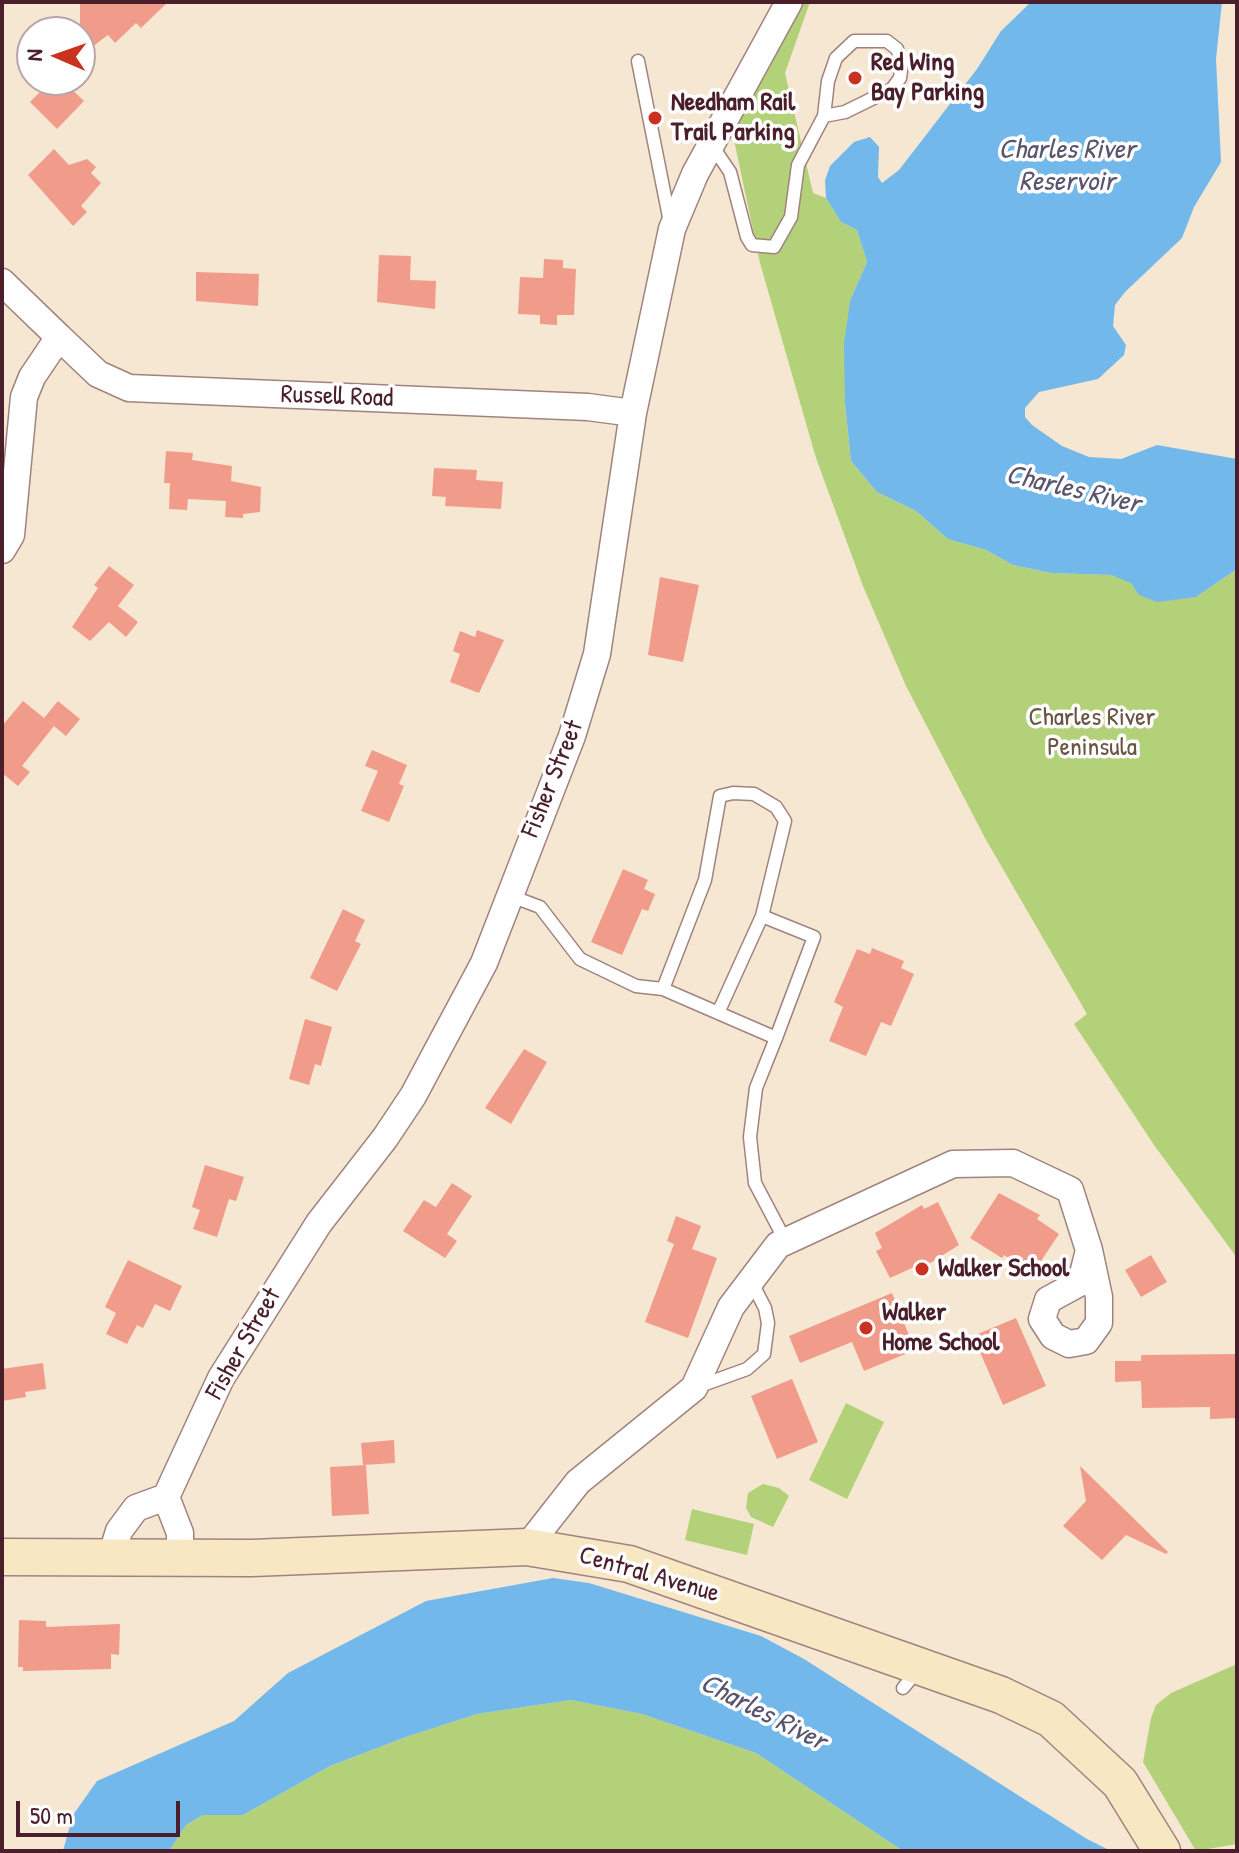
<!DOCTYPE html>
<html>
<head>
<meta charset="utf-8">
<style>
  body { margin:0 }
  #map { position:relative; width:1239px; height:1853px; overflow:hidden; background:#f6e7d2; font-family:"Patrick Hand",sans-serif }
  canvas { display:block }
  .frame { position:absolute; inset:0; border:4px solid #4a1f2b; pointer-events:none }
  .north { position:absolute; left:16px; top:16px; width:80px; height:80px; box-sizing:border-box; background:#fff; border:2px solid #b7a5aa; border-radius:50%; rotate:272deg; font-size:22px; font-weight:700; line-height:32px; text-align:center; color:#4a1f2b }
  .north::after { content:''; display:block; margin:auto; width:28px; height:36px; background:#c8321e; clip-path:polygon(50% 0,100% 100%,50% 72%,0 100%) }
  .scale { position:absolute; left:16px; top:1801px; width:164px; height:36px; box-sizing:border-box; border:4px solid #4a1f2b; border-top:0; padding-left:10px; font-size:24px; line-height:28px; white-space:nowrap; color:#4a1f2b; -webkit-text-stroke:6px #fff; paint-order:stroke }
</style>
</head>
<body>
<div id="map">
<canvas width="1239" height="1853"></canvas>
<div class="frame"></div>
<div class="north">N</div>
<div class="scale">50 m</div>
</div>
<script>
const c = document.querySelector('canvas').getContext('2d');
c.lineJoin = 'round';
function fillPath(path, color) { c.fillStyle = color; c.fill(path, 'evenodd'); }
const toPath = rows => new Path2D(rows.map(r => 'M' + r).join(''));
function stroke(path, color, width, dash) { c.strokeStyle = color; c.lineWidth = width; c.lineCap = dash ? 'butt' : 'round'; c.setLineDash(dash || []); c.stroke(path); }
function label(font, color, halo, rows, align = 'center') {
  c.font = font + ' "Patrick Hand",sans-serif'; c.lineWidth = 7; c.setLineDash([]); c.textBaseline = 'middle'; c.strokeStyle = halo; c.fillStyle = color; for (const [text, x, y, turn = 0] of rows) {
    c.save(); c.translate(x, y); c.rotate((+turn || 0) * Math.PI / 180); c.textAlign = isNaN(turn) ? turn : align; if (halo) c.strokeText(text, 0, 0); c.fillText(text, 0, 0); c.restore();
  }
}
fillPath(toPath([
  [793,2,810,2,785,73,813,193,826,198,841,222,857,230,867,262,850,301,845,404,851,461,877,492,916,511,948,539,986,550,1013,565,1051,573,1111,575,1181,597,1196,597,1237,569,1235,1255,1154,1145,1074,1024,1087,1014,985,838,906,686,863,586,816,458,760,263,730,121],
  [846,1403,884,1422,847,1499,809,1480],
  [763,1484,779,1488,789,1496,773,1527,751,1517,746,1508,748,1493],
  [692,1509,754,1524,747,1555,685,1540],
  [1237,1664,1237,1844,1196,1851,1143,1762,1151,1718,1156,1705,1171,1693],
  [571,1700,642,1714,756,1753,903,1851,169,1851,186,1825,203,1815,243,1815,330,1766,406,1737,477,1714]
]), '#b3d178');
fillPath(toPath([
  [1031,2,1222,2,1216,59,1221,162,1194,207,1182,238,1125,292,1115,305,1113,326,1126,345,1124,355,1098,379,1039,392,1025,408,1025,417,1032,425,1062,446,1089,457,1121,459,1157,445,1237,459,1237,569,1196,597,1157,602,1139,595,1131,583,1111,575,1051,573,1013,565,986,550,948,539,916,511,877,492,851,461,845,404,844,344,850,301,867,262,857,230,841,222,826,198,825,180,830,166,854,142,870,137,879,147,878,177,882,183,899,170,977,69,1001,31],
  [553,1578,589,1583,761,1636,804,1659,1087,1839,1111,1851,903,1851,756,1753,642,1714,571,1700,477,1714,406,1737,330,1766,243,1815,203,1815,186,1825,169,1851,63,1851,73,1815,97,1781,234,1721,288,1673,426,1601]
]), '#73b8ea');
fillPath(toPath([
  [80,2,168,2,141,28,136,23,115,43,108,35,80,56],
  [52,80,62,80,84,101,57,129,30,102],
  [54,149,69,165,87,159,96,167,91,173,101,183,81,206,87,212,73,226,28,175],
  [379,255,411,256,410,280,436,281,435,309,377,302],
  [544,259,563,260,563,268,576,269,574,315,557,315,557,325,540,324,540,315,518,314,520,277,543,278],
  [196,272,259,274,258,306,196,301],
  [166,451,193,453,192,460,232,466,231,481,261,487,260,512,243,514,243,518,225,517,226,501,188,499,187,510,169,509,170,483,164,483],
  [434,468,477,470,476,480,503,482,501,509,445,506,446,497,432,496],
  [109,566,134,585,118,606,138,622,126,637,109,622,90,641,72,627,98,588,94,585],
  [660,577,699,585,683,662,648,655],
  [477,630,504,640,479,693,450,682,460,654,453,651,460,631,475,637],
  [23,701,54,726,22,766,30,772,18,786,2,773,2,726],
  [58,701,80,719,66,736,44,718],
  [372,750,407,765,399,784,404,786,389,822,361,811,378,771,365,766],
  [623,869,648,880,644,889,655,894,648,911,642,909,622,955,591,942],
  [343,909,365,920,355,941,361,944,337,991,310,978],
  [872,948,904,961,901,968,914,974,891,1026,881,1022,866,1056,829,1041,843,1007,834,1002,857,949,870,954],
  [305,1019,332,1027,321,1066,315,1064,309,1085,289,1079],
  [524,1049,547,1062,511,1124,485,1108],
  [205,1165,244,1177,236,1201,229,1199,217,1237,193,1229,200,1210,192,1207],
  [452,1183,472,1196,447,1234,457,1241,445,1258,403,1231,424,1200,436,1207],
  [999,1193,1040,1215,1037,1219,1059,1234,1035,1270,1020,1261,1018,1264,1004,1255,1002,1258,970,1238],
  [938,1202,959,1245,927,1265,925,1262,890,1278,876,1251,882,1248,875,1233,922,1205,924,1209],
  [676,1216,701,1226,692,1249,717,1258,688,1338,645,1322,674,1244,667,1241],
  [1151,1255,1167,1282,1141,1297,1125,1270],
  [128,1260,182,1286,170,1311,155,1304,143,1328,137,1325,127,1344,106,1334,116,1313,105,1307],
  [892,1293,915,1350,864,1371,852,1342,800,1363,789,1336],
  [1016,1318,1046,1386,1003,1405,973,1336],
  [1237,1354,1237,1418,1210,1419,1210,1407,1142,1408,1141,1381,1115,1382,1115,1361,1141,1361,1141,1355],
  [43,1363,46,1389,25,1392,26,1397,2,1401,2,1369],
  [792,1379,818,1442,777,1459,751,1396],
  [394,1440,395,1463,363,1465,361,1443],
  [366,1465,369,1514,332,1516,330,1467],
  [1080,1466,1168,1552,1166,1554,1126,1535,1102,1560,1063,1526,1086,1501],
  [19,1620,46,1621,46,1627,120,1624,119,1655,111,1654,111,1669,23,1671,23,1667,18,1667]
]), '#f19c8a');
const lane = toPath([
  [638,61,670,222],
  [711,144,730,172,747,237,752,245,774,247,791,217,798,165,824,116,828,81,836,58,854,41,887,41,897,49,902,63,900,78,892,89,845,112,824,116],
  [508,895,540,907,580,959,636,986,663,989],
  [718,1013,762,916],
  [776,1038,663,989,705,880,720,796,733,793,754,794,776,807,785,821,762,916,814,937,776,1038,756,1088,750,1137,755,1183,786,1242],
  [697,1387,747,1369,764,1354,768,1323,765,1308,751,1281],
  [903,1688,919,1669]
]);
const street = toPath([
  [2,282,59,337,32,377,24,397,11,535,2,550],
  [59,337,98,374,129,388,588,407,633,413],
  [527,1547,578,1482,694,1388,731,1307,778,1245,953,1164,1013,1163,1070,1190,1089,1250,1081,1282,1048,1300,1042,1319,1053,1336,1069,1344,1086,1341,1099,1323,1099,1297,1089,1250],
  [180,1559,180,1533,166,1497,221,1378,319,1223,385,1138,413,1096,484,963,572,736,597,654,633,413,672,229,695,174,789,2],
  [110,1560,119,1531,136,1508,166,1497]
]);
const secondary = toPath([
  [2,1557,252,1558,527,1547,629,1564,1001,1695,1051,1719,1120,1783,1162,1851]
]);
stroke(lane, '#a0837e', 15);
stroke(street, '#a0837e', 29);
stroke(secondary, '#a0837e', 39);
stroke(lane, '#fff', 12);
stroke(street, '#fff', 26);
stroke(secondary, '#f7e8c3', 36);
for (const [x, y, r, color] of [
  [855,78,8,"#c8321e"],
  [655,118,8,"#c8321e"],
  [922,1269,8,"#c8321e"],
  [866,1328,8,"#c8321e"]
]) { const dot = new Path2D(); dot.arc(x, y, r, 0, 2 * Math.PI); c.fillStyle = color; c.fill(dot); stroke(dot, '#fff', 3); }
label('bold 26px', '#4a1f2b', '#fff', [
  ["Red Wing",871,63],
  ["Bay Parking",871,93],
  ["Needham Rail",671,103],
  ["Trail Parking",671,133],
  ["Walker School",938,1269],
  ["Walker",882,1313],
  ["Home School",882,1343]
], 'left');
label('26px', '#4a1f2b', '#fff', [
  ["Russell Road",337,397,2],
  ["Fisher Street",553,779,-68],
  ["Fisher Street",244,1344,-60],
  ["Central Avenue",649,1575,16]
]);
label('26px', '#6a5442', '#fff', [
  ["Charles River",1092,718],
  ["Peninsula",1092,748]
]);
label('italic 28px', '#58556e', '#fff', [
  ["Charles River",1067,151],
  ["Reservoir",1067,183],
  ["Charles River",1073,490,13],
  ["Charles River",763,1713,27]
]);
</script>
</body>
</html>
